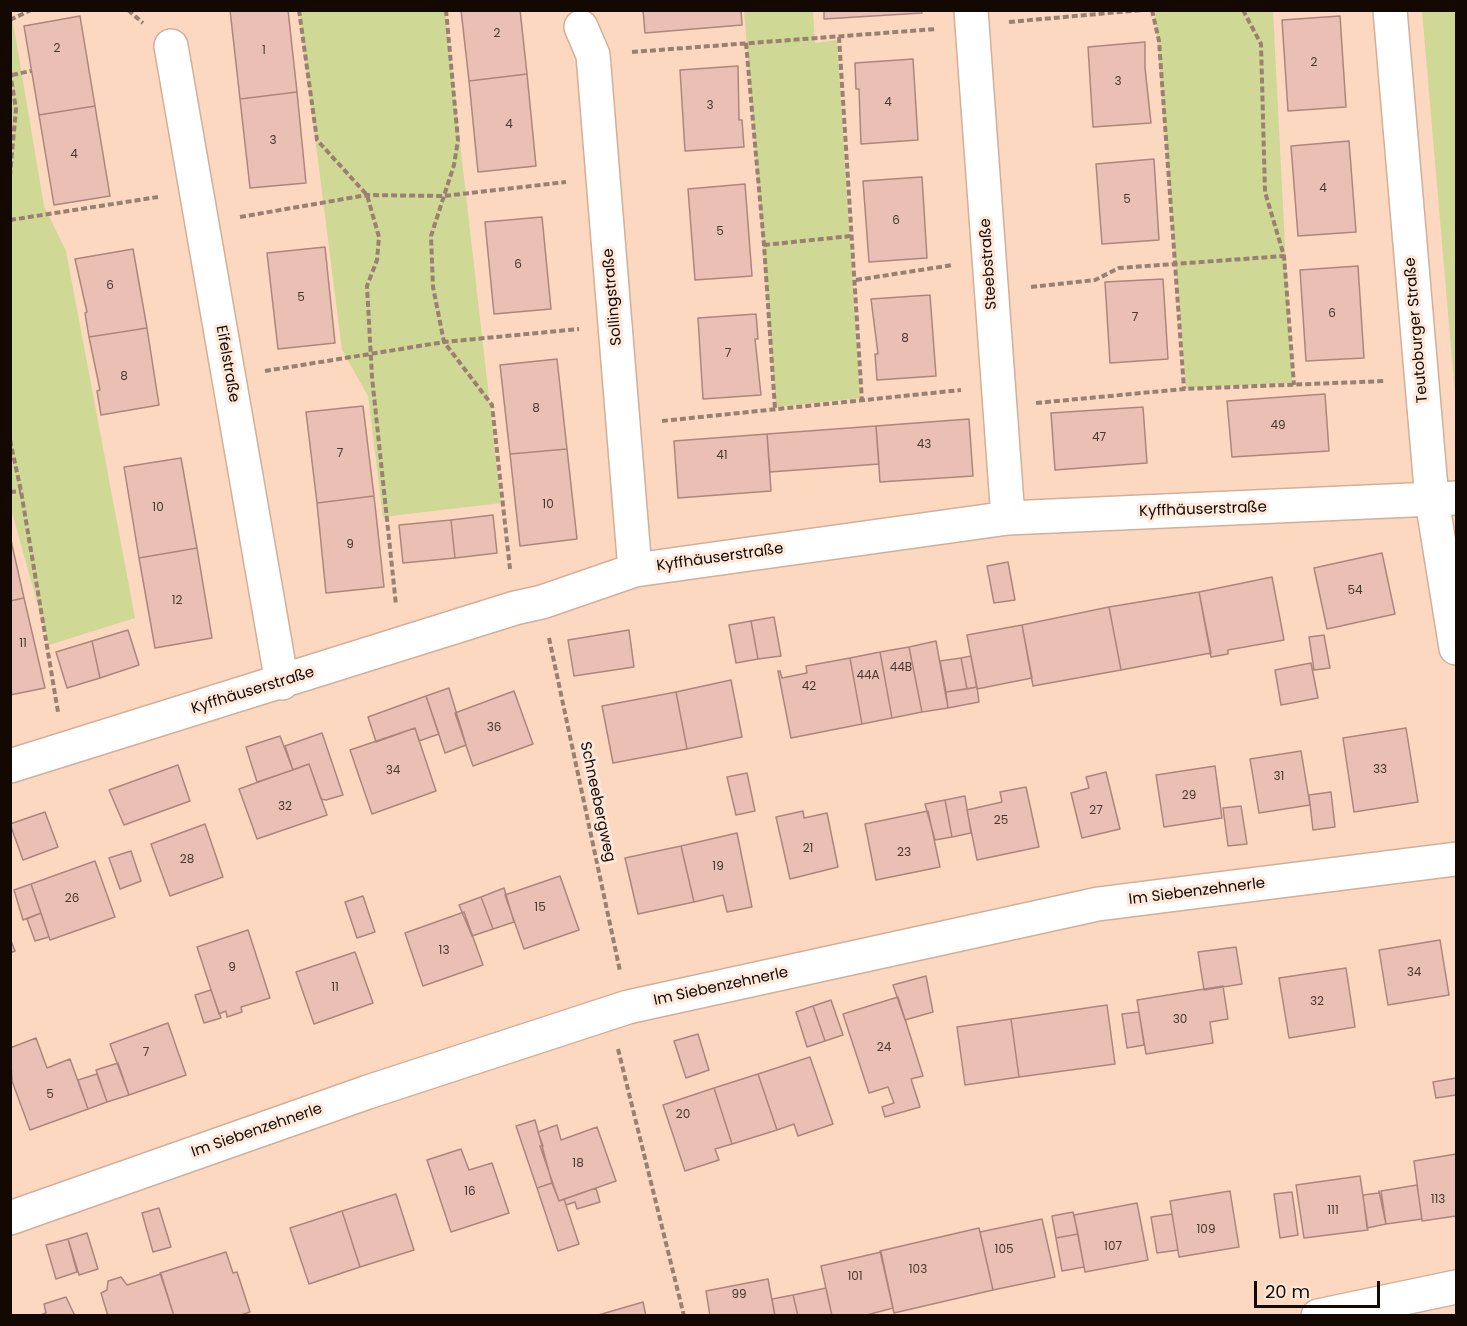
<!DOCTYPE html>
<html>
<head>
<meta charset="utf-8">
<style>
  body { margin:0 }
  #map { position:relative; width:1467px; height:1326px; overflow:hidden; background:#fcd8c1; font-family:Poppins,sans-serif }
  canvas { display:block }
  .frame { position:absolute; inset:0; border:12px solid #140803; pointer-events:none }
  .scale { position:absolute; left:1254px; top:1281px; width:126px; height:27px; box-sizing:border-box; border:3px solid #140803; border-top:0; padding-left:8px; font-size:18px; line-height:21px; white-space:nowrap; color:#140803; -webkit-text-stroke:4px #fee8da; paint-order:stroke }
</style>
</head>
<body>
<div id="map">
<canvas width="1467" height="1326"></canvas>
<div class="frame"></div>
<div class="scale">20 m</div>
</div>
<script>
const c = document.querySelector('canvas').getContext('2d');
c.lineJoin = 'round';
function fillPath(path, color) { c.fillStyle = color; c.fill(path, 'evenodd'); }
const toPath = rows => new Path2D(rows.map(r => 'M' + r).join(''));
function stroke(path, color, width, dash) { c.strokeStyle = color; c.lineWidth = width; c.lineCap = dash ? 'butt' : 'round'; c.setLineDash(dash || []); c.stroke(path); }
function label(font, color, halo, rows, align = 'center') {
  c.font = font + ' Poppins,sans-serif'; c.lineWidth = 6; c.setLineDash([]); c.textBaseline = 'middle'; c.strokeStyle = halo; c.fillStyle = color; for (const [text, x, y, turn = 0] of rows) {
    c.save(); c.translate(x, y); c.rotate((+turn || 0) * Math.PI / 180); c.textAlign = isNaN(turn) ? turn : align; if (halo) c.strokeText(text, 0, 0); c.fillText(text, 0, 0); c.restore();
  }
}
fillPath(toPath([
  [11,10,44,206,66,251,135,618,49,645,11,509],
  [299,11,445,11,501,503,383,517,368,396,342,350],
  [744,11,813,11,815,43,837,40,860,398,776,407],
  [1155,11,1273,11,1292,383,1186,388],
  [1422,11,1456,11,1456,406]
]), '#cfd895');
const building = toPath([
  [230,10,288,10,297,92,240,99,230,10],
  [461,10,520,10,527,74,469,81,461,10],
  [643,10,741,10,742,25,645,33,643,10],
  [824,10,921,10,922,13,824,19,824,10],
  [80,16,95,106,39,115,24,26,80,16],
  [1340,16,1346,107,1288,111,1282,20,1340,16],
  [1145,42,1145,68,1151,123,1093,127,1088,47,1145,42],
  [913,59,918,140,861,144,859,89,856,89,855,63,913,59],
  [738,66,739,120,742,120,744,147,685,151,680,70,738,66],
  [527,74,536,166,478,172,469,81,527,74],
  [297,92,306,183,250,188,240,99,297,92],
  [95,106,110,196,54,205,39,115,95,106],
  [1349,141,1356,232,1298,236,1291,146,1349,141],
  [1154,159,1159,240,1102,244,1096,164,1154,159],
  [922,177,927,258,869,262,863,181,922,177],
  [745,184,752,276,695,280,688,189,745,184],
  [542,217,551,309,494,314,485,222,542,217],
  [325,247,335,343,278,349,267,253,325,247],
  [133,249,147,328,89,337,85,313,87,312,75,259,133,249],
  [1358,266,1364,358,1306,361,1300,270,1358,266],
  [1163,279,1168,359,1110,363,1105,282,1163,279],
  [930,295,936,376,877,380,875,354,878,354,871,299,930,295],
  [756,314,758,339,755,339,761,395,703,399,698,318,756,314],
  [147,328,159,405,101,415,97,391,100,390,89,337,147,328],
  [557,359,567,449,510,454,500,365,557,359],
  [1325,394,1329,451,1232,457,1227,401,1325,394],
  [363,406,374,496,317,503,306,412,363,406],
  [1143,407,1147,463,1055,470,1051,413,1143,407],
  [969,419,973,476,880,482,876,426,969,419],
  [876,426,879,464,770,472,767,434,876,426],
  [767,434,771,491,678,498,674,441,767,434],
  [567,449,577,539,520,546,510,454,567,449],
  [181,458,197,548,139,558,124,467,181,458],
  [374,496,384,587,326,593,317,503,374,496],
  [493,515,497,553,455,558,451,520,493,515],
  [451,520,455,558,403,563,399,525,451,520],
  [10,536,24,598,10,601,10,536],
  [197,548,212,638,155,648,139,558,197,548],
  [1382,553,1395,614,1327,629,1314,568,1382,553],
  [1008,562,1015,600,994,603,987,566,1008,562],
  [1272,577,1284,640,1228,650,1228,654,1211,657,1199,592,1272,577],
  [1199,592,1211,653,1121,670,1109,607,1199,592],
  [24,598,45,688,10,695,10,601,24,598],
  [1109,607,1121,670,1033,686,1022,625,1109,607],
  [774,617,781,656,758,659,751,621,774,617],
  [751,621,758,659,736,663,729,625,751,621],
  [1022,625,1032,678,977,689,967,635,1022,625],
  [128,630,139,665,100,678,92,641,128,630],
  [629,630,634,667,574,676,568,640,629,630],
  [1324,635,1330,668,1314,670,1309,637,1324,635],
  [92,641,100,678,67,688,56,652,92,641],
  [936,641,948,708,922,712,909,647,936,641],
  [909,647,922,712,892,718,880,652,909,647],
  [880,652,892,718,862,724,850,658,880,652],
  [971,656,977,687,967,689,961,658,971,656],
  [850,658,862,724,791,738,778,671,780,671,782,678,807,673,806,666,850,658],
  [961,658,967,689,946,692,940,661,961,658],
  [1311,663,1318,698,1281,705,1275,670,1311,663],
  [731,680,742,737,687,749,676,692,731,680],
  [977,687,979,702,948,708,946,692,977,687],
  [449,688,466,745,445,753,426,696,449,688],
  [514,691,533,744,473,766,455,713,514,691],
  [676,692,687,749,613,763,602,706,676,692],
  [426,696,439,734,419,741,415,728,376,742,368,717,426,696],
  [415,728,436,791,372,814,350,750,415,728],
  [1406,728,1418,802,1354,812,1343,738,1406,728],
  [322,733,343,795,326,800,321,799,309,764,293,770,285,746,322,733],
  [280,736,293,770,257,782,246,747,280,736],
  [1301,751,1310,805,1259,813,1250,759,1301,751],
  [309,764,327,815,257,839,239,789,309,764],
  [178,765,190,801,124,825,109,790,178,765],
  [1215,766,1222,818,1164,827,1156,775,1215,766],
  [1106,772,1120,829,1082,838,1071,793,1089,788,1086,777,1106,772],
  [747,773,755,811,736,815,727,777,747,773],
  [1026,787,1039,847,977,860,967,810,1002,802,1000,792,1026,787],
  [1331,792,1335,827,1313,830,1309,795,1331,792],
  [965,796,971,833,952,837,945,800,965,796],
  [945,800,952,837,935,840,925,804,945,800],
  [1241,806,1247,844,1228,846,1223,808,1241,806],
  [803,811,804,818,827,813,838,867,790,879,776,817,803,811],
  [928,811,940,867,876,880,865,824,928,811],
  [45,812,58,847,23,860,10,824,45,812],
  [205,824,223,877,170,896,151,844,205,824],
  [737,833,752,907,727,912,723,895,694,902,681,846,737,833],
  [681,846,694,902,638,914,625,858,681,846],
  [131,851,141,881,120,889,109,858,131,851],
  [95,861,115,917,50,940,31,884,95,861],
  [560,876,579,930,524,949,505,895,560,876],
  [31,884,41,913,23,920,14,890,31,884],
  [504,888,514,922,493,929,481,897,504,888],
  [363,896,375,932,357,938,345,902,363,896],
  [481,897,493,929,472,936,459,905,481,897],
  [464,912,483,965,423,986,405,933,464,912],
  [41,913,49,937,35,941,27,919,41,913],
  [248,930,270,998,241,1007,242,1012,227,1017,226,1011,219,1014,197,947,248,930],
  [10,938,15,951,10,953,10,938],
  [1440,940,1449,995,1388,1005,1379,950,1440,940],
  [1236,947,1242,984,1204,990,1198,952,1236,947],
  [355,952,373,1003,314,1024,296,972,355,952],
  [1346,968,1355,1027,1289,1038,1279,978,1346,968],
  [926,976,933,1012,905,1020,893,985,926,976],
  [1223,986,1228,1019,1210,1022,1213,1043,1146,1054,1137,1000,1223,986],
  [211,990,221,1018,204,1023,195,995,211,990],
  [898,997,923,1076,911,1079,920,1107,885,1117,882,1107,894,1103,888,1087,869,1093,843,1014,898,997],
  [831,1000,843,1035,825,1041,813,1006,831,1000],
  [1107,1005,1115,1064,1019,1077,1011,1019,1107,1005],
  [813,1006,825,1041,807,1047,796,1012,813,1006],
  [1139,1012,1144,1045,1127,1048,1122,1014,1139,1012],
  [1011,1019,1019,1077,965,1085,957,1027,1011,1019],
  [168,1023,186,1075,129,1095,110,1044,168,1023],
  [698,1034,709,1070,686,1078,674,1041,698,1034],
  [36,1038,47,1068,70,1059,88,1109,30,1130,12,1081,10,1048,36,1038],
  [810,1057,833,1124,798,1136,794,1124,777,1130,758,1074,810,1057],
  [118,1063,129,1095,107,1102,96,1070,118,1063],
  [97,1074,107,1102,88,1109,78,1080,97,1074],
  [758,1074,777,1130,732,1144,714,1088,758,1074],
  [1456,1078,1456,1095,1436,1098,1433,1082,1456,1078],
  [714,1088,732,1144,715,1149,719,1160,685,1171,663,1105,714,1088],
  [535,1120,552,1183,537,1188,516,1126,535,1120],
  [557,1125,561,1140,597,1127,616,1181,559,1201,540,1146,543,1146,538,1132,557,1125],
  [461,1149,469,1170,492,1163,509,1213,451,1232,427,1160,461,1149],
  [1456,1154,1456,1216,1422,1221,1414,1161,1456,1154],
  [1360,1176,1368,1230,1304,1238,1296,1185,1360,1176],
  [552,1183,559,1201,564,1199,579,1244,558,1251,537,1188,552,1183],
  [1417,1185,1422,1219,1386,1224,1381,1191,1417,1185],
  [596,1188,600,1202,577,1209,575,1202,566,1205,564,1199,596,1188],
  [1230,1191,1239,1247,1179,1257,1170,1201,1230,1191],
  [1379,1191,1386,1224,1367,1228,1363,1195,1379,1193,1379,1191],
  [1292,1192,1298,1235,1280,1238,1274,1194,1292,1192],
  [396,1194,414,1250,360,1267,342,1211,396,1194],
  [1137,1203,1148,1260,1085,1272,1074,1215,1137,1203],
  [159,1208,171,1247,153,1252,142,1213,159,1208],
  [342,1211,360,1267,309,1284,290,1228,342,1211],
  [1073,1212,1078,1234,1056,1238,1052,1216,1073,1212],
  [1172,1214,1178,1250,1157,1253,1151,1217,1172,1214],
  [1042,1219,1055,1277,993,1290,980,1232,1042,1219],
  [979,1228,993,1290,894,1313,880,1251,979,1228],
  [87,1233,98,1269,79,1275,68,1239,87,1233],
  [1078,1234,1084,1267,1062,1271,1056,1238,1078,1234],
  [68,1239,77,1272,56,1279,46,1245,68,1239],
  [226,1252,233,1273,237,1272,250,1312,238,1316,174,1316,160,1273,226,1252],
  [881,1252,893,1308,863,1316,832,1316,821,1266,881,1252],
  [161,1274,174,1316,108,1316,101,1293,107,1290,108,1281,121,1277,127,1285,161,1274],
  [768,1279,775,1316,710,1316,706,1291,768,1279],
  [826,1288,832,1316,798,1316,793,1295,826,1288],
  [793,1295,798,1316,775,1316,772,1299,793,1295],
  [66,1297,75,1316,37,1316,46,1313,44,1304,66,1297],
  [643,1302,646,1316,595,1316,643,1302]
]);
fillPath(building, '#eac0b5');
stroke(building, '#ad857c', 1.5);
const minor = toPath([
  [971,10,1008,518],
  [1390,10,1432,500,1456,648],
  [581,27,593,55,635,570],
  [171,46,282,683],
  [10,766,515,608,542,602,635,570,1008,518,1456,498],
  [10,1218,368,1092,628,1007,1098,904,1456,859],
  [1318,1316,1456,1287]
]);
stroke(minor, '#d2af99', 36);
stroke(toPath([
  [128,10,143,23],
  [299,10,317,140,367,195,379,237,377,260,367,286,372,377,396,605],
  [446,10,458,140,454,165,431,236,433,287,444,342,492,405,510,569],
  [1152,10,1159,41,1184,389],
  [1243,10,1261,44,1265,192,1284,256,1294,385],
  [10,20,31,10],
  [1009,22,1142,10],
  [839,37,862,401],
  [746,43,764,245,775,409],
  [632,52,936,29],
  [10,72,16,109,10,175],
  [12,75,31,71],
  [240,217,367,195,444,196,566,182],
  [10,220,158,197],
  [764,245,851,236],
  [856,280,953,265],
  [1031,287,1095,280,1119,268,1284,256],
  [265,371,444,342,579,329],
  [1036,403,1184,389,1385,381],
  [662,421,961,390],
  [10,440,21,491,58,712],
  [10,492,21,491],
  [549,638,620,971],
  [618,1049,684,1316]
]), '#9a8070', 4, [6, 3]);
stroke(minor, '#fff', 33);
label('12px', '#4a3630', null, [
  ["2",497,34],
  ["2",57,49],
  ["1",264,51],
  ["2",1314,63],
  ["3",1118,82],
  ["4",888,103],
  ["3",710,106],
  ["4",509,125],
  ["3",273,141],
  ["4",74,155],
  ["4",1323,189],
  ["5",1127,200],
  ["6",896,221],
  ["5",720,232],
  ["6",518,265],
  ["6",110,286],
  ["5",301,298],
  ["6",1332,314],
  ["7",1135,318],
  ["8",905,339],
  ["7",728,354],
  ["8",124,377],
  ["8",536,409],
  ["49",1278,426],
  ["47",1099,438],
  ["43",924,445],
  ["7",340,454],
  ["41",722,456],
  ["10",548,505],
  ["10",158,508],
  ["9",350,545],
  ["54",1355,591],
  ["12",177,601],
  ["11",23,644],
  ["44B",901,668],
  ["44A",868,676],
  ["42",809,687],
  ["36",494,728],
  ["33",1380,770],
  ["34",393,771],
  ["31",1279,777],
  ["29",1189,796],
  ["32",285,807],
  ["27",1096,811],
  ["25",1001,821],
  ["21",808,849],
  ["23",904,853],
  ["28",187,860],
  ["19",718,867],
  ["26",72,899],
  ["15",540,908],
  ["13",444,951],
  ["9",232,968],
  ["34",1414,973],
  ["11",335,988],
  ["32",1317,1002],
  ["30",1180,1020],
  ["24",884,1048],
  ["7",146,1053],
  ["5",50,1095],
  ["20",683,1115],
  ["18",578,1164],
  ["16",470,1192],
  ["113",1438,1200],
  ["111",1333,1211],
  ["109",1206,1230],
  ["107",1113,1247],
  ["105",1004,1250],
  ["103",918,1270],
  ["101",855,1277],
  ["99",739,1295]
]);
label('15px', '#140803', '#fee8da', [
  ["Steebstraße",989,264,-94],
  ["Sollingstraße",613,297,-95],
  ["Teutoburger Straße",1417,330,-95],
  ["Eifelstraße",227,364,80],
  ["Kyffhäuserstraße",1203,510,-2],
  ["Kyffhäuserstraße",720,558,-8],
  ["Kyffhäuserstraße",253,691,-17],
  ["Schneebergweg",597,802,78],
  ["Im Siebenzehnerle",1197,892,-7],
  ["Im Siebenzehnerle",721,987,-12],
  ["Im Siebenzehnerle",257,1131,-19]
]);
</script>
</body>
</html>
